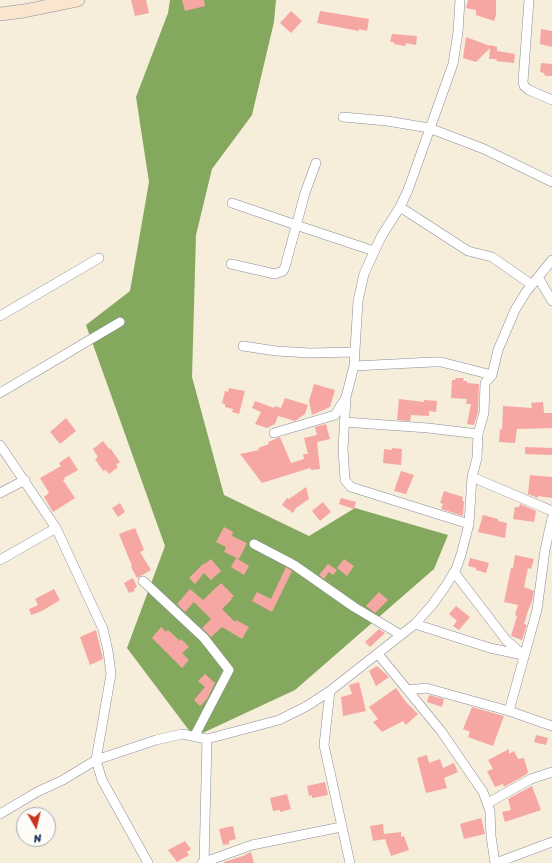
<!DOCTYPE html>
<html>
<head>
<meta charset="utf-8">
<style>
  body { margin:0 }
  #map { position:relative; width:552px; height:863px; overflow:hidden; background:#f6eddb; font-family:Sriracha,sans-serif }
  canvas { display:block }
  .north { position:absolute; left:16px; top:807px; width:40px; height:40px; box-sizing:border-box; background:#fdfcf7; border:1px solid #a3aaba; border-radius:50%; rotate:172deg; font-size:11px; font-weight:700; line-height:16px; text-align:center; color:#1b2f5e }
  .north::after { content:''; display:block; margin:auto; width:14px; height:18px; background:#c8321e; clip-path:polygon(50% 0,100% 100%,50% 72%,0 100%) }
</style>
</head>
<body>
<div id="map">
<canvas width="552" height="863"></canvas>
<div class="north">N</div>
</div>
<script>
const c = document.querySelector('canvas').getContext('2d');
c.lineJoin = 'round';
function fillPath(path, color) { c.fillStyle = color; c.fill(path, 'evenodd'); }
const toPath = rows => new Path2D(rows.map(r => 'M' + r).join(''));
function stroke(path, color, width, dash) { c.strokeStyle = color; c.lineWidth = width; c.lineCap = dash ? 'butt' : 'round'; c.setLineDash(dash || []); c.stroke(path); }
fillPath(toPath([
  [170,0,276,0,274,22,252,115,212,169,196,235,192,377,224,495,309,536,355,508,448,535,434,569,295,690,194,737,127,648,165,546,86,325,130,291,149,182,136,97,168,13]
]), '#84a95e');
fillPath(toPath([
  [131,0,146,0,149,13,135,16],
  [182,0,204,0,205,6,185,11],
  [468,0,496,0,496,15,494,21,476,15,476,10,466,8],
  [291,11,302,21,291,33,280,23],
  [320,11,369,19,367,31,359,29,359,31,317,23],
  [541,29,552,31,552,47,540,44],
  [392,34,417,36,416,45,406,43,405,46,394,44,394,42,390,42],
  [466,37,490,46,490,45,497,47,497,51,515,54,514,63,496,61,497,59,489,59,490,48,476,62,463,58],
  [541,63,552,64,552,76,545,76,544,73,540,72],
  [456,378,464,378,463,381,467,381,467,383,479,384,478,412,474,425,467,424,471,404,466,404,467,399,451,398,452,380,455,380],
  [314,384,335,390,330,407,312,415,309,401],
  [229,388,245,391,239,414,232,412,233,409,225,407,225,404,222,403,225,391,228,392],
  [285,398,308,405,305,414,295,421,278,416,275,424,267,428,255,424,261,412,252,408,255,401,274,408,275,406,281,408],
  [399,399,424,402,424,400,437,401,436,412,429,411,429,416,411,415,410,421,397,420],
  [543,402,544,413,552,413,552,428,517,429,515,443,499,442,500,429,502,430,503,406,532,408,531,403],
  [66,418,76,431,60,444,50,432],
  [326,424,330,439,317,442,320,469,311,470,310,468,262,483,240,454,259,450,258,448,269,444,268,442,280,437,291,463,304,459,303,454,308,454,304,438,317,435,315,427],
  [103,441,109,449,110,448,120,462,116,465,118,467,109,474,106,470,103,471,95,459,98,457,93,449],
  [525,447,552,448,552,455,525,454],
  [392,448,402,449,401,465,383,463,384,449,392,450],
  [69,456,78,470,64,478,65,479,63,480,75,498,53,512,44,497,49,493,40,478,61,466,59,463],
  [401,471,414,475,406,494,394,491],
  [530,475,552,477,552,498,538,496,538,498,528,494],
  [306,487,309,499,296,508,293,513,282,505,287,498,289,499],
  [444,491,463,497,462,501,464,501,463,516,441,509,443,504,440,503],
  [341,498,356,502,354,509,339,504],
  [323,502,331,512,320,521,312,511],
  [120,503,125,512,118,517,112,508],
  [520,504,536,511,534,522,513,519,515,507,519,507],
  [483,515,498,519,498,521,507,523,505,538,478,532],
  [224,527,233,532,232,536,247,543,239,559,224,552,226,547,216,542],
  [135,528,144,550,140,552,151,570,137,578,131,567,132,566,119,534],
  [515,555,534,559,531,569,528,568,524,587,534,591,532,601,528,611,524,624,527,625,522,640,511,636,517,616,515,615,518,605,504,602,511,568,513,568],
  [236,558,249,566,244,575,231,567],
  [470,558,489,563,486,573,476,570,476,568,468,566],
  [211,559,221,571,211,580,204,573,195,584,189,578,204,563,205,564],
  [344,559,354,566,347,576,337,568],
  [328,564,337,570,333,575,329,572,324,579,319,575],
  [286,567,292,571,272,612,252,601,257,592,271,599],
  [133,578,137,587,134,589,135,591,129,593,124,583],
  [221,583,234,596,231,598,232,599,222,609,235,622,236,620,249,627,242,639,222,627,211,637,202,628,211,619,194,602,185,612,177,604,190,589,203,600],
  [54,589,60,600,42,611,31,615,29,609,38,605,35,599],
  [379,592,388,600,375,613,366,606],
  [456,606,470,617,459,630,453,626,457,621,449,614],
  [161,627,166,632,168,630,180,641,181,639,189,647,182,653,189,660,182,668,152,638],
  [379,629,385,633,370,647,365,642],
  [96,630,103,659,90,665,80,637],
  [377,666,389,677,376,686,369,671],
  [205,674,215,683,207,699,200,706,194,700,205,687,198,681],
  [359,682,366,711,343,716,341,697,352,694,349,685],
  [396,688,406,702,418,714,406,725,403,721,382,732,373,722,378,719,369,707],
  [429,695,444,699,442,707,427,702],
  [472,707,504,716,493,746,468,737,470,732,463,729],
  [536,735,548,738,546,745,534,742],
  [509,749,509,754,514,751,518,759,524,758,528,772,527,773,527,774,504,787,503,784,495,787,487,771,493,769,488,760],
  [427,755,429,763,440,759,443,768,454,763,458,772,444,778,447,788,426,793,417,758],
  [325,782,328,795,312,798,312,795,309,796,307,786],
  [532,786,541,810,505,822,502,812,511,810,508,799],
  [287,794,291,809,280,812,280,810,273,811,270,798],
  [481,818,485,834,464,839,460,824],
  [383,824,384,834,401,832,401,837,404,836,409,850,391,856,385,839,373,841,370,826],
  [233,826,236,839,229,841,229,844,223,845,219,829],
  [185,841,191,849,187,852,189,855,177,862,168,850],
  [251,852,254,863,224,863,224,862,243,856]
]), '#f6a7a3');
const street = toPath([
  [460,0,458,32,453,64,408,190,400,207,381,237,364,274,358,301,354,366,346,397,343,449,345,480,351,487,469,524],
  [529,0,523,82,524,86,529,90,552,100],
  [343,117,387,121,429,128,484,149,552,182],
  [232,203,296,225,374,251],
  [400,207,468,251,492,257,532,285],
  [231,264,275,274,283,271,285,267,305,193,316,163],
  [538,277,552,301],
  [0,316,99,258],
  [243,346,276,351,310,353,355,352],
  [354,366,433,362,441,362,492,375],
  [0,393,120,322],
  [344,422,428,428,478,434],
  [274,433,335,415,345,399],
  [0,445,56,528,103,629,108,651,111,674,96,760,102,780,148,863],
  [472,477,552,511],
  [0,493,25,480],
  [254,544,294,565,354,607,401,635],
  [0,560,56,528],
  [454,572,506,640,522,654],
  [143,581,204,638,229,670,194,737],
  [415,624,490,648,523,655],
  [378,654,441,731,483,792,490,811,491,836,495,863],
  [408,690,426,688,509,711,552,726],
  [330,691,324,745,350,863],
  [509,711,537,610,545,550,552,518],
  [488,803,531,779,552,772],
  [0,814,37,792,63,780,96,760,156,740,182,734,207,739,279,720,307,706,330,691,415,624,432,605,445,587,456,569,461,555,469,524,472,477,477,458,478,434,484,413,485,383,492,375,498,350,515,310,526,292,552,260],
  [202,863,252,845,341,827],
  [204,863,207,739],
  [496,863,552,842]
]);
const secondary = toPath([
  [0,14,24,11,78,0]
]);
stroke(street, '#888e9c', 10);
stroke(secondary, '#888e9c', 14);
stroke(street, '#fff', 9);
stroke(secondary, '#fbe5cf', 13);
</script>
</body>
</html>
